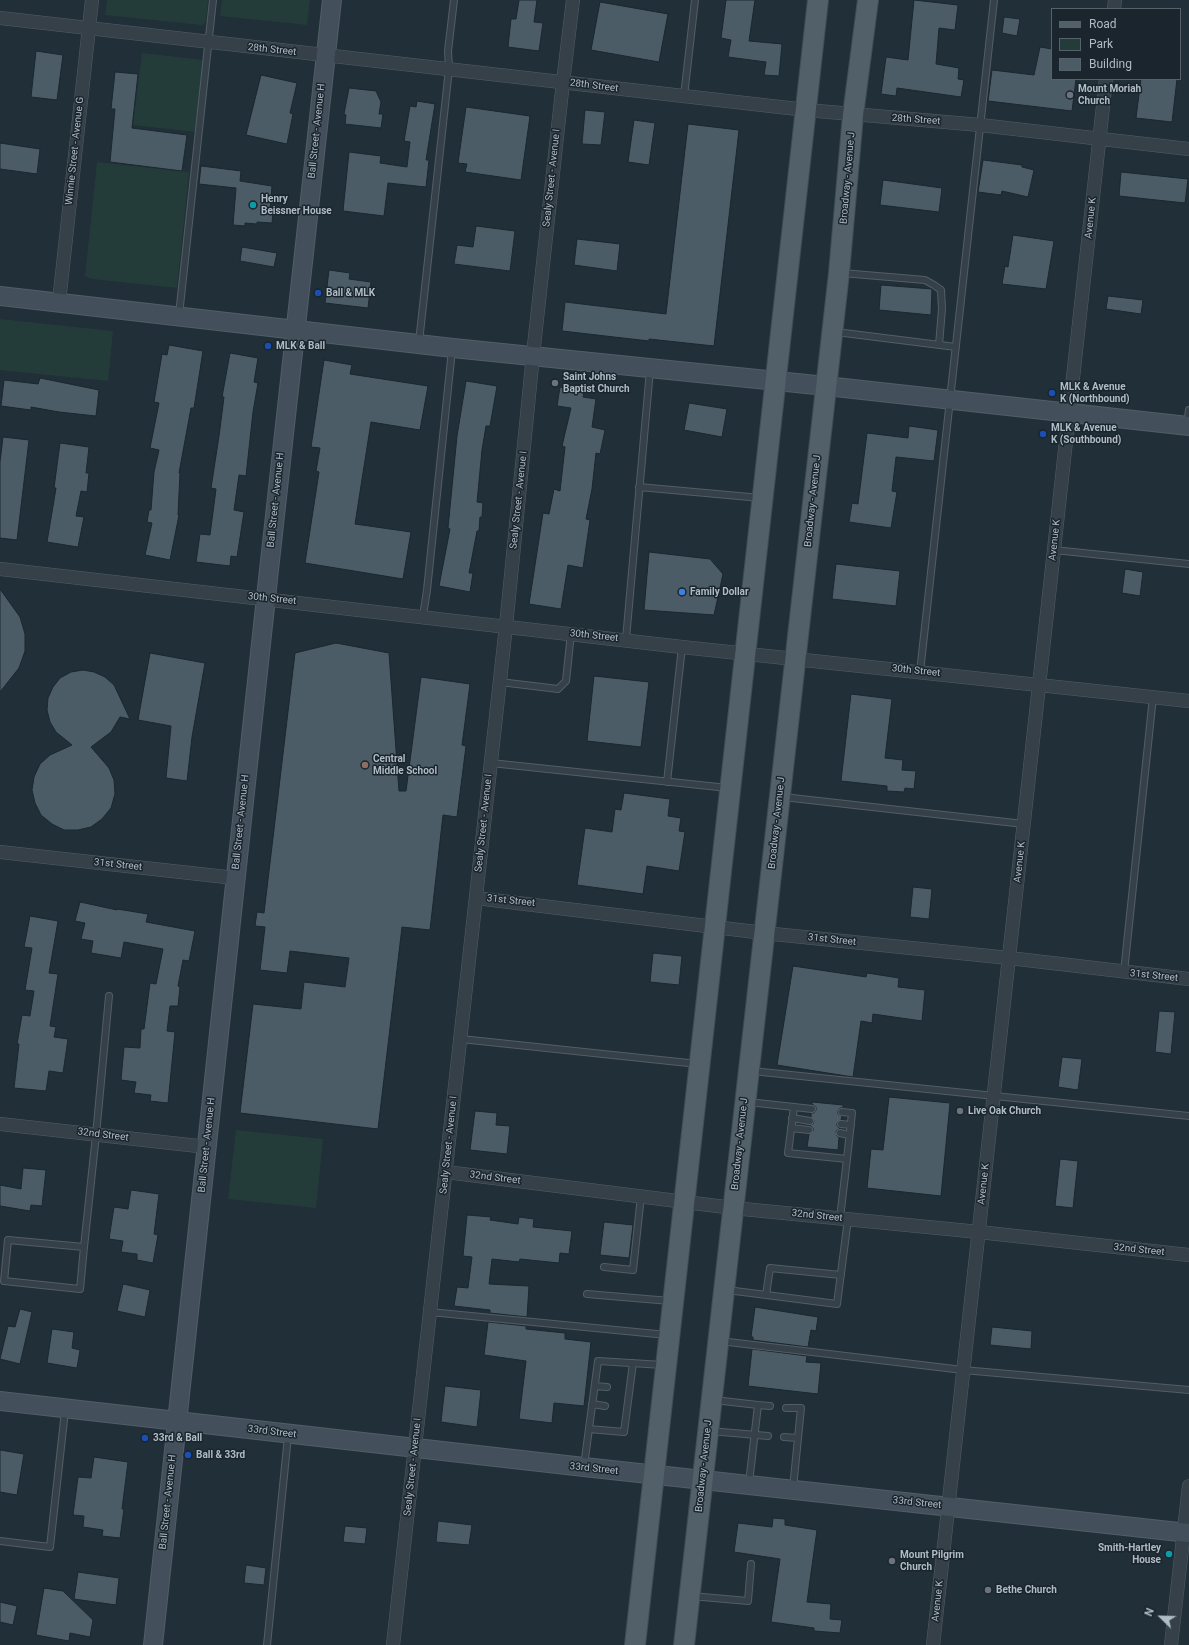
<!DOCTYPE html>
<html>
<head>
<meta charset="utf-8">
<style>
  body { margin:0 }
  #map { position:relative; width:1189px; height:1645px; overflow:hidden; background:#212f38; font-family:Roboto,sans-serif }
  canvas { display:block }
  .legend { position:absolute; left:1051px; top:8px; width:130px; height:72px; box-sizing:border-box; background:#1a252d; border:1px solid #56616a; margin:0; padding:5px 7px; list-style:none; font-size:12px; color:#afbbc5 }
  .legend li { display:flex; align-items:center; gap:8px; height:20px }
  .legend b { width:20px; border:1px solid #56616a }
  .north { position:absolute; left:1141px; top:1597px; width:40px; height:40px; -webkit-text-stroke:3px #1a252d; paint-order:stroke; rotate:293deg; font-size:11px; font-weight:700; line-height:16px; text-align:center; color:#afbbc5 }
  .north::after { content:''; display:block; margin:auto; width:14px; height:18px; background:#afbbc5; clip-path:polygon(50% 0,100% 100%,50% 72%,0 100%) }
</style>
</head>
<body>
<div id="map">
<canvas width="1189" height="1645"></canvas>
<ul class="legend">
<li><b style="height:5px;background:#526069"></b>Road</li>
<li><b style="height:11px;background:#243c39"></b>Park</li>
<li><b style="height:11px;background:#4c5c67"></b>Building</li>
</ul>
<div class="north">N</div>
</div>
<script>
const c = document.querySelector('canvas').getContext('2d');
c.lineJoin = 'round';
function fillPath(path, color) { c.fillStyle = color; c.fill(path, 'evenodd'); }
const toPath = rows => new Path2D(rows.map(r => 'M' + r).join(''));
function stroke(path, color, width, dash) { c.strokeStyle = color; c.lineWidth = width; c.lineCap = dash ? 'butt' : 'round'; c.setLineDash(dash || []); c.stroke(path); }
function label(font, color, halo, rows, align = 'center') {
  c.font = font + ' Roboto,sans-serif'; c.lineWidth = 3; c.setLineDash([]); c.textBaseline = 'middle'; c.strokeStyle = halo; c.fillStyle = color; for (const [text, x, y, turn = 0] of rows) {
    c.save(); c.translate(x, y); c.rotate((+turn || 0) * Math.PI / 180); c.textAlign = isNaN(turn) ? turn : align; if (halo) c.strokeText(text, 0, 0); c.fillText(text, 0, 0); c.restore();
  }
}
fillPath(toPath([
  [107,0,208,0,206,22,202,25,105,15],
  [222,0,310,0,307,25,220,16],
  [142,53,204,60,196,132,133,125],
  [97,162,189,172,177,288,92,279,85,276],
  [0,319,113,331,108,381,0,370],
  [236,1130,323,1139,316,1208,228,1199]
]), '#243c39');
const building = toPath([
  [519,0,537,0,534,22,543,23,539,51,508,47,511,19,516,19,519,0],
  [726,0,755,0,749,41,782,44,779,76,764,75,766,62,728,57,731,40,721,38,726,0],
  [914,0,958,5,955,30,939,28,936,64,959,68,958,79,964,80,961,97,897,88,896,96,881,94,886,57,908,60,914,0],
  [600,2,668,14,659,62,591,50,600,2],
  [1004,17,1020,19,1017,36,1002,33,1004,17],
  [1040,47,1052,49,1052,79,1076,79,1072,111,988,101,992,70,1034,75,1040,47],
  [36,51,63,55,57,100,31,97,36,51],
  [115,72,138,74,132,128,187,135,182,171,110,162,115,109,111,109,115,72],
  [261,75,297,83,290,113,293,114,287,144,246,135,261,75],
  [1141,79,1177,79,1172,122,1136,118,1141,79],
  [349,88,376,91,381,102,379,114,383,114,381,128,345,124,346,115,344,114,349,88],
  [417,101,435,104,426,160,429,160,426,187,388,183,384,216,343,211,349,152,381,156,380,163,407,167,410,142,404,141,410,106,416,107,417,101],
  [466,107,530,116,521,180,465,172,467,164,458,163,466,107],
  [585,110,605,112,601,145,582,144,585,110],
  [634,120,655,123,649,165,628,162,634,120],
  [688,124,739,130,714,346,649,339,649,341,562,331,565,302,666,314,688,124],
  [0,143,40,149,37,174,0,169,0,143],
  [983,160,1022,165,1022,167,1034,170,1028,197,1002,191,1001,195,978,192,983,160],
  [201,166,241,171,240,181,272,186,270,210,273,213,272,223,257,222,257,224,245,223,245,226,233,225,236,188,199,184,201,166],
  [1121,172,1188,179,1185,203,1119,196,1121,172],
  [883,180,942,188,939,212,880,205,883,180],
  [476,226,515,231,510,271,454,264,457,245,473,247,476,226],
  [1013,235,1054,241,1046,289,1002,284,1005,266,1008,267,1013,235],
  [577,239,620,244,617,271,574,265,577,239],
  [242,247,277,253,274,267,240,261,242,247],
  [329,270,350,273,349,279,371,282,368,308,325,303,329,270],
  [881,285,932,289,931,315,879,310,881,285],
  [1108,296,1143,300,1141,314,1106,309,1108,296],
  [169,345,203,351,194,408,191,408,179,473,180,473,178,515,179,515,170,560,145,555,152,523,147,522,149,510,151,510,154,472,159,450,150,448,159,403,154,402,162,354,167,355,169,345],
  [230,353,258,358,254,382,258,383,253,412,246,476,239,475,234,510,244,512,237,557,231,556,230,566,196,562,200,534,210,535,216,489,211,488,219,436,224,397,222,397,230,353],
  [324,360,352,365,350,374,428,386,420,430,371,422,355,524,411,532,403,579,305,563,319,472,316,471,320,448,311,447,324,360],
  [40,378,99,390,96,416,59,412,31,407,31,410,1,406,4,380,38,384,40,378],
  [466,381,497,386,490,426,486,426,482,450,477,502,483,503,482,517,480,517,479,531,477,531,469,573,473,573,470,592,439,586,450,529,448,528,457,436,466,381],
  [560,387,584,392,583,397,596,399,592,427,605,430,600,454,596,453,592,489,586,519,590,520,583,568,568,565,561,609,529,604,543,513,549,514,554,489,560,491,565,447,562,446,571,408,557,406,560,387],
  [689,403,727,409,722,437,684,430,689,403],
  [909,426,938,430,934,461,896,457,892,491,897,492,891,528,849,522,852,503,858,504,867,433,908,438,909,426],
  [3,437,29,440,17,540,0,538,0,462,3,437],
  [60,443,89,447,86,473,89,473,87,492,81,491,76,516,84,517,78,547,47,542,56,488,54,488,60,443],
  [649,552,710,559,723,574,714,615,644,610,649,552],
  [836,564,900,571,896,606,832,599,836,564],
  [1125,569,1143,572,1140,596,1122,593,1125,569],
  [0,589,20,617,25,634,25,651,19,668,0,692,0,589],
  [336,643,389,653,399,791,406,791,421,677,470,684,462,745,466,746,457,817,443,815,430,930,402,927,378,1129,240,1113,253,1004,301,1009,304,982,345,987,349,958,290,951,287,973,260,970,265,927,255,926,257,912,264,913,295,653,336,643],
  [150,653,205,663,192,737,187,781,166,778,171,726,138,720,150,653],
  [83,670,94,672,105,677,114,685,130,719,120,717,111,732,91,747,109,768,114,780,115,794,111,808,102,819,91,827,78,830,64,830,52,824,41,815,35,803,32,790,34,777,40,764,50,755,72,745,56,732,50,722,47,710,48,698,53,687,60,678,71,672,83,670],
  [594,676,649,682,641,747,587,741,594,676],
  [851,694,892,699,885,758,903,760,902,770,916,771,914,789,905,788,904,792,887,791,887,786,841,781,851,694],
  [624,793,670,799,668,816,681,818,679,831,685,832,679,871,647,866,643,894,577,885,585,828,612,832,615,809,621,810,624,793],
  [913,887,932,889,929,919,910,917,913,887],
  [80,902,117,910,117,909,148,914,146,922,195,931,189,961,183,960,178,986,180,987,178,1006,170,1006,167,1031,175,1032,168,1103,150,1101,151,1095,134,1093,136,1082,121,1080,124,1047,140,1048,141,1029,144,1029,150,983,156,984,163,949,124,942,121,958,91,953,93,941,81,939,85,923,75,921,80,902],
  [30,916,58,921,49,973,58,974,50,1026,56,1027,54,1037,68,1039,63,1073,49,1071,46,1091,14,1088,19,1044,17,1044,22,1015,30,1016,34,991,25,990,32,948,24,947,30,916],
  [653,953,682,956,679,985,650,982,653,953],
  [793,966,866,977,867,973,899,978,898,987,925,990,922,1021,873,1014,872,1023,861,1021,853,1077,777,1065,793,966],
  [1159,1011,1175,1012,1171,1054,1155,1052,1159,1011],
  [1062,1057,1082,1059,1078,1090,1058,1087,1062,1057],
  [889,1097,950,1103,941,1196,867,1188,871,1149,883,1150,889,1097],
  [812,1102,843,1105,843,1108,840,1108,838,1111,838,1114,842,1116,841,1120,837,1123,837,1126,840,1129,837,1130,836,1132,837,1136,839,1137,838,1150,807,1147,809,1134,813,1131,813,1128,810,1125,813,1124,814,1121,811,1117,811,1113,814,1113,816,1110,816,1107,812,1104,812,1102],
  [475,1111,497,1113,496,1125,510,1126,507,1154,470,1150,475,1111],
  [1060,1159,1078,1161,1073,1208,1055,1206,1060,1159],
  [23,1168,46,1170,42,1206,31,1205,30,1211,0,1206,0,1185,21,1189,23,1168],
  [131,1190,159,1194,154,1234,158,1235,153,1263,137,1260,137,1254,121,1252,123,1241,109,1239,114,1207,128,1209,131,1190],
  [467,1215,491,1217,490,1220,518,1224,519,1217,534,1219,533,1227,572,1231,569,1254,560,1253,559,1263,520,1259,519,1262,492,1259,489,1284,529,1286,527,1317,490,1313,490,1310,454,1306,457,1287,468,1288,472,1257,463,1256,467,1215],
  [604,1222,633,1225,629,1258,600,1255,604,1222],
  [123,1284,150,1290,145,1317,117,1311,123,1284],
  [755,1307,818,1317,816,1331,811,1330,808,1347,753,1340,753,1337,751,1337,755,1307],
  [20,1309,32,1312,20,1364,0,1359,8,1326,15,1327,20,1309],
  [488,1322,526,1326,526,1329,565,1333,565,1339,591,1342,584,1406,554,1403,552,1423,519,1419,526,1361,484,1355,488,1322],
  [992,1327,1032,1331,1031,1349,990,1345,992,1327],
  [52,1329,74,1332,72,1348,80,1350,77,1368,47,1363,52,1329],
  [752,1349,807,1356,806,1362,821,1363,818,1394,748,1386,752,1349],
  [445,1386,481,1390,477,1427,441,1422,445,1386],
  [0,1450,24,1454,17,1495,0,1492,0,1450],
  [94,1457,128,1462,122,1509,124,1509,120,1538,102,1536,103,1530,83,1527,84,1516,73,1515,78,1477,91,1478,94,1457],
  [773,1518,785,1519,785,1525,817,1530,807,1602,831,1604,830,1619,842,1620,840,1633,814,1631,814,1628,771,1622,780,1559,734,1552,738,1523,772,1527,773,1518],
  [438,1521,472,1525,469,1545,436,1542,438,1521],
  [345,1526,367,1528,365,1544,343,1542,345,1526],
  [246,1565,266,1568,264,1585,244,1583,246,1565],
  [78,1572,119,1578,116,1605,74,1599,78,1572],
  [44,1588,63,1591,93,1620,90,1637,70,1633,69,1641,36,1635,44,1588],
  [0,1602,17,1606,13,1625,0,1622,0,1602]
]);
fillPath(building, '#4c5c67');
stroke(building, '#1c2730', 1);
const lane = toPath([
  [684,96,695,0],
  [842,273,925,280,934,285,941,290,942,309,939,345],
  [179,315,213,0],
  [836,332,956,347],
  [419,342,449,69,448,51,454,0],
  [1187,425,1189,410],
  [639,487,761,498],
  [1054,550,1189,564],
  [423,616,427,590,452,350],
  [626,639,650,370],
  [920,672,994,0],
  [500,682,558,689,566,681,571,633],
  [491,763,728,788],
  [667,782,682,647],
  [783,797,1024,824],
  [1124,972,1153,697],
  [461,1039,698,1064],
  [752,1071,1189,1116],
  [748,1102,794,1107,788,1153,847,1159,840,1218],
  [794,1107,812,1109],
  [842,1112,852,1113,847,1159],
  [792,1118,810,1121],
  [841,1124,851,1125],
  [791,1128,809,1130],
  [840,1133,849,1135],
  [84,1247,8,1240,4,1281,80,1289,84,1247,96,1135,109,996],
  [604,1267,633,1270,641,1196],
  [727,1290,837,1304,848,1219],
  [587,1294,670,1301],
  [766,1295,770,1268,841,1275],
  [430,1312,667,1335],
  [720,1341,963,1370,1189,1390],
  [595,1386,607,1387],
  [714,1400,758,1405],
  [592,1404,605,1406],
  [786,1408,801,1408,793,1488],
  [589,1429,624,1432,633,1363],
  [710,1431,768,1436],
  [784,1437,798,1438],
  [584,1466,598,1361,663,1365],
  [749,1483,758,1405,770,1406],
  [0,1541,50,1547,65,1411],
  [691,1596,748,1601,751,1564],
  [267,1645,288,1436]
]);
const street = toPath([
  [1114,9,1115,0],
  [0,18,806,110,980,125,1189,149],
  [59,302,92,0],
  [0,569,682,647,1189,701],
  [0,852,235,878],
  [476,898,764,933,1009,958,1189,979],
  [0,1124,207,1147],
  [446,1172,733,1208,979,1232,1189,1255],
  [393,1645,506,626,533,355,563,82,573,0],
  [933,1645,1106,79],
  [1171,1645,1189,1486]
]);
const secondary = toPath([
  [0,296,453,348,826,386,1189,426],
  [0,1401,584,1467,1189,1533],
  [153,1645,268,579,332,0]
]);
const primary = toPath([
  [635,1645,818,0],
  [684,1645,839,273,853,115,868,0]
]);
stroke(lane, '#525e67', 8);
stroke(street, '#525e67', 14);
stroke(secondary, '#525e67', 20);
stroke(primary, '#414c55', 22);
stroke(lane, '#354049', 6);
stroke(street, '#354049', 13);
stroke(secondary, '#43505c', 18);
stroke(primary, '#526069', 20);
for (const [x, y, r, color] of [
  [1070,95,4,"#6b7280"],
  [253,205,4,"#0f9aa8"],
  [318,293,4,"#1a4fb4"],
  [268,346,4,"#1a4fb4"],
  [555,383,4,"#6b7280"],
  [1052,393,4,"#1a4fb4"],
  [1043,434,4,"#1a4fb4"],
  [682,592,4,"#3f7fe0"],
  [365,765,4,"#8d6e63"],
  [960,1111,4,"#6b7280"],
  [145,1438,4,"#1a4fb4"],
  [188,1455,4,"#1a4fb4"],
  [1169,1554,4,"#0f9aa8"],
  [892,1561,4,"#6b7280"],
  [988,1590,4,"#6b7280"]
]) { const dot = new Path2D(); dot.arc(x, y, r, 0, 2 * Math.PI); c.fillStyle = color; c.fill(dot); stroke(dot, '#1a252d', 1.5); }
label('10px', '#afbbc5', '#1a252d', [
  ["28th Street",272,50,6],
  ["28th Street",594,86,7],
  ["28th Street",916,120,4],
  ["Ball Street - Avenue H",317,131,-84],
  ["Winnie Street - Avenue G",75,151,-84],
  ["Sealy Street - Avenue I",552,178,-84],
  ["Broadway - Avenue J",848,178,-85],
  ["Avenue K",1091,218,-84],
  ["Ball Street - Avenue H",276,500,-84],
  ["Sealy Street - Avenue I",519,500,-84],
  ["Broadway - Avenue J",813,501,-84],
  ["Avenue K",1055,540,-84],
  ["30th Street",272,599,6],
  ["30th Street",594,636,6],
  ["30th Street",916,671,6],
  ["Ball Street - Avenue H",241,822,-84],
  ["Sealy Street - Avenue I",484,823,-84],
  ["Broadway - Avenue J",777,823,-84],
  ["Avenue K",1020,862,-84],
  ["31st Street",118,865,6],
  ["31st Street",511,901,6],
  ["31st Street",832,940,6],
  ["31st Street",1154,976,6],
  ["32nd Street",103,1135,7],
  ["Broadway - Avenue J",740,1144,-84],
  ["Ball Street - Avenue H",207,1145,-84],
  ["Sealy Street - Avenue I",449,1145,-84],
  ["32nd Street",495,1178,7],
  ["Avenue K",984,1184,-84],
  ["32nd Street",817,1216,6],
  ["32nd Street",1139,1250,6],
  ["33rd Street",272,1432,7],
  ["Broadway - Avenue J",704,1466,-84],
  ["Sealy Street - Avenue I",413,1467,-84],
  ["33rd Street",594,1469,6],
  ["Ball Street - Avenue H",168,1502,-84],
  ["33rd Street",917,1503,6],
  ["Avenue K",938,1601,-84]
]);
label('bold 10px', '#afbbc5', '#1a252d', [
  ["Mount Moriah",1078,89],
  ["Church",1078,101],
  ["Henry",261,199],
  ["Beissner House",261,211],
  ["Ball & MLK",326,293],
  ["MLK & Ball",276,346],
  ["Saint Johns",563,377],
  ["Baptist Church",563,389],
  ["MLK & Avenue",1060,387],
  ["K (Northbound)",1060,399],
  ["MLK & Avenue",1051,428],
  ["K (Southbound)",1051,440],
  ["Family Dollar",690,592],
  ["Central",373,759],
  ["Middle School",373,771],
  ["Live Oak Church",968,1111],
  ["33rd & Ball",153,1438],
  ["Ball & 33rd",196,1455],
  ["Smith-Hartley",1161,1548,"right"],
  ["House",1161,1560,"right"],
  ["Mount Pilgrim",900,1555],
  ["Church",900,1567],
  ["Bethe Church",996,1590]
], 'left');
</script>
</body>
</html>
